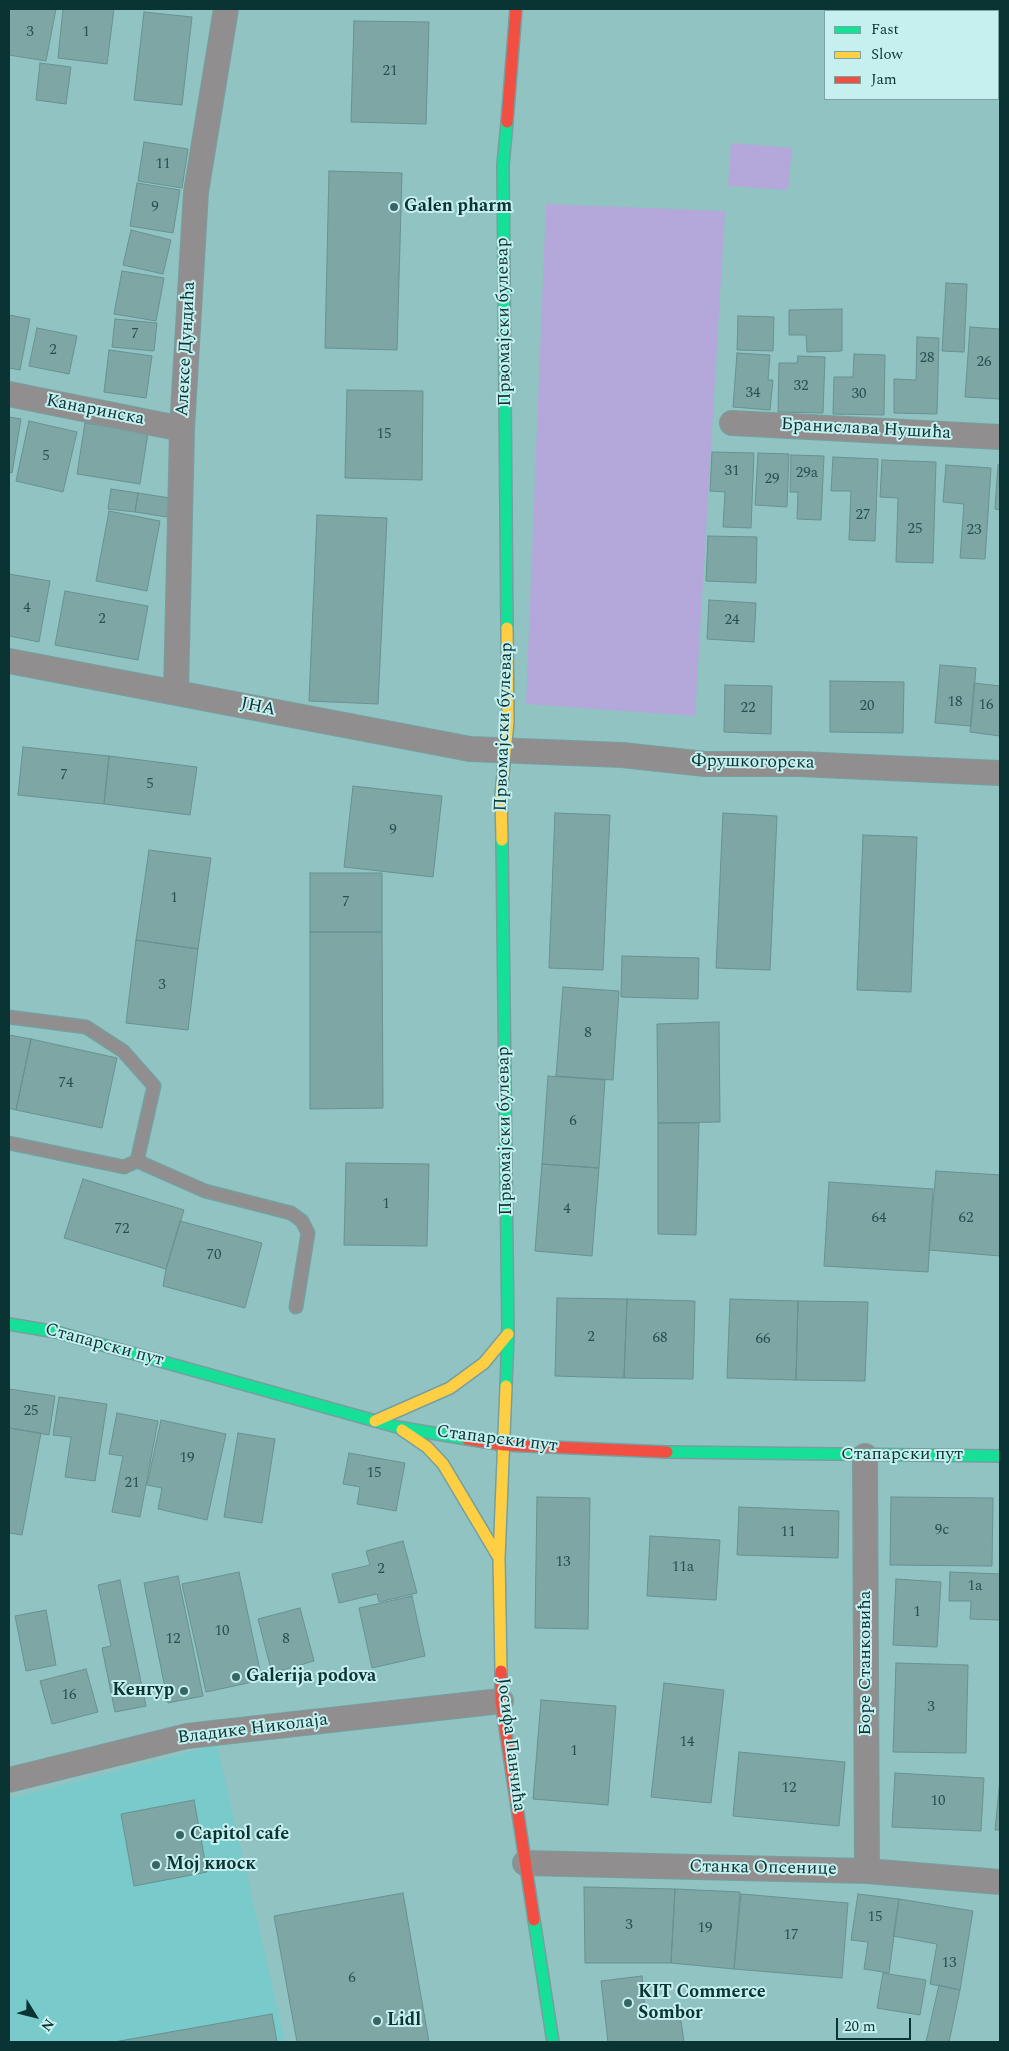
<!DOCTYPE html>
<html>
<head>
<meta charset="utf-8">
<style>
  body { margin:0 }
  #map { position:relative; width:1009px; height:2051px; overflow:hidden; background:#90c3c2; font-family:Spectral,serif }
  canvas { display:block }
  .frame { position:absolute; inset:0; border:10px solid #0a3333; pointer-events:none }
  .legend { position:absolute; left:824px; top:10px; width:175px; height:90px; box-sizing:border-box; background:#c5f0ef; border:1px solid #7aa4a4; margin:0; padding:6px 9px; list-style:none; font-size:15px; color:#0a3333 }
  .legend li { display:flex; align-items:center; gap:10px; height:25px }
  .legend b { width:25px; border:1px solid #7aa4a4 }
  .north { position:absolute; left:10px; top:1991px; width:50px; height:50px; -webkit-text-stroke:4px #c5f0ef; paint-order:stroke; rotate:126deg; font-size:14px; font-weight:700; line-height:20px; text-align:center; color:#0a3333 }
  .north::after { content:''; display:block; margin:auto; width:18px; height:22px; background:#0a3333; clip-path:polygon(50% 0,100% 100%,50% 72%,0 100%) }
  .scale { position:absolute; left:836px; top:2018px; width:75px; height:22px; box-sizing:border-box; border:2px solid #0a3333; border-top:0; padding-left:6px; font-size:15px; line-height:18px; white-space:nowrap; color:#0a3333; -webkit-text-stroke:4px #c5f0ef; paint-order:stroke }
</style>
</head>
<body>
<div id="map">
<canvas width="1009" height="2051"></canvas>
<div class="frame"></div>
<ul class="legend">
<li><b style="height:6px;background:#16e098"></b>Fast</li>
<li><b style="height:6px;background:#ffcf43"></b>Slow</li>
<li><b style="height:6px;background:#f24e42"></b>Jam</li>
</ul>
<div class="north">N</div>
<div class="scale">20 m</div>
</div>
<script>
const c = document.querySelector('canvas').getContext('2d');
c.lineJoin = 'round';
function fillPath(path, color) { c.fillStyle = color; c.fill(path, 'evenodd'); }
const toPath = rows => new Path2D(rows.map(r => 'M' + r).join(''));
function stroke(path, color, width, dash) { c.strokeStyle = color; c.lineWidth = width; c.lineCap = dash ? 'butt' : 'round'; c.setLineDash(dash || []); c.stroke(path); }
function label(font, color, halo, rows, align = 'center') {
  c.font = font + ' Spectral,serif'; c.lineWidth = 4; c.setLineDash([]); c.textBaseline = 'middle'; c.strokeStyle = halo; c.fillStyle = color; for (const [text, x, y, turn = 0] of rows) {
    c.save(); c.translate(x, y); c.rotate((+turn || 0) * Math.PI / 180); c.textAlign = isNaN(turn) ? turn : align; if (halo) c.strokeText(text, 0, 0); c.fillText(text, 0, 0); c.restore();
  }
}
fillPath(toPath([
  [217,1745,285,2042,9,2042,9,1799]
]), '#79caca');
fillPath(toPath([
  [731,143,792,148,788,190,728,186],
  [546,204,725,211,695,716,526,704]
]), '#b4a7da');
const building = toPath([
  [9,9,56,9,46,61,9,55,9,9],
  [63,9,114,9,107,64,58,58,63,9],
  [144,12,192,17,182,105,134,100,144,12],
  [354,21,429,22,426,124,351,122,354,21],
  [40,63,71,67,66,104,36,100,40,63],
  [144,142,188,149,182,188,138,181,144,142],
  [329,171,402,173,397,350,325,348,329,171],
  [137,183,180,190,173,233,130,226,137,183],
  [131,230,171,240,163,274,123,265,131,230],
  [122,271,164,278,156,321,114,314,122,271],
  [946,283,967,284,964,352,942,351,946,283],
  [842,309,842,351,807,352,806,335,789,335,789,310,842,309],
  [9,315,30,319,20,370,9,368,9,315],
  [738,316,774,317,773,351,737,350,738,316],
  [115,319,157,323,154,351,112,347,115,319],
  [970,327,1000,329,1000,399,965,397,970,327],
  [37,328,77,336,69,374,29,366,37,328],
  [917,337,939,338,937,414,894,413,894,379,916,380,917,337],
  [109,350,152,356,146,398,104,392,109,350],
  [737,353,770,355,768,380,773,380,770,410,733,407,737,353],
  [854,354,885,355,884,415,833,414,834,377,853,377,854,354],
  [798,356,825,357,823,413,778,412,779,363,797,363,798,356],
  [347,390,423,391,422,480,345,478,347,390],
  [9,417,21,419,12,473,9,472,9,417],
  [29,421,77,432,63,492,16,481,29,421],
  [85,423,148,433,140,484,77,474,85,423],
  [712,452,754,453,751,528,723,527,725,492,710,491,712,452],
  [758,453,789,454,787,507,755,505,758,453],
  [791,455,824,456,821,520,797,519,798,492,790,492,791,455],
  [833,457,878,459,875,541,849,540,851,491,831,491,833,457],
  [882,460,936,462,933,563,896,562,898,498,880,497,882,460],
  [946,465,991,468,985,559,960,558,964,504,943,502,946,465],
  [998,465,1000,465,1000,510,995,509,998,465],
  [111,489,138,493,135,512,108,509,111,489],
  [138,493,170,498,167,517,135,512,138,493],
  [109,511,160,521,147,591,96,581,109,511],
  [317,515,387,518,378,704,309,701,317,515],
  [708,536,757,537,756,583,706,581,708,536],
  [9,574,50,581,39,642,9,636,9,574],
  [65,591,148,606,138,660,55,645,65,591],
  [709,600,756,603,754,642,707,639,709,600],
  [940,665,976,668,971,726,935,723,940,665],
  [830,681,904,682,903,733,830,732,830,681],
  [974,683,1000,686,1000,736,970,732,974,683],
  [725,685,772,686,771,734,724,732,725,685],
  [23,747,109,756,104,804,18,795,23,747],
  [109,756,197,767,190,815,104,804,109,756],
  [353,786,442,796,433,877,344,867,353,786],
  [555,813,610,815,603,970,549,968,555,813],
  [723,813,777,816,770,970,716,968,723,813],
  [863,835,917,837,911,992,857,990,863,835],
  [149,850,211,858,198,949,136,940,149,850],
  [310,873,382,873,382,932,310,932,310,873],
  [310,932,382,932,383,1108,310,1109,310,932],
  [136,940,198,949,188,1030,126,1023,136,940],
  [622,956,699,958,698,999,621,997,622,956],
  [563,987,619,991,613,1080,556,1076,563,987],
  [719,1022,720,1122,658,1123,657,1024,719,1022],
  [9,1035,31,1039,16,1110,9,1108,9,1035],
  [31,1039,117,1058,102,1128,16,1110,31,1039],
  [548,1076,605,1080,599,1168,542,1164,548,1076],
  [658,1123,699,1123,696,1235,658,1234,658,1123],
  [346,1163,429,1164,427,1246,344,1245,346,1163],
  [542,1164,599,1168,592,1256,535,1251,542,1164],
  [936,1171,1000,1175,1000,1256,929,1250,936,1171],
  [83,1179,184,1210,166,1269,64,1238,83,1179],
  [829,1182,933,1189,928,1272,824,1266,829,1182],
  [180,1221,262,1243,245,1308,163,1286,166,1269,180,1221],
  [557,1298,627,1299,624,1378,555,1376,557,1298],
  [627,1299,695,1301,693,1379,624,1378,627,1299],
  [730,1299,798,1301,796,1380,727,1378,730,1299],
  [798,1301,868,1302,865,1381,796,1380,798,1301],
  [9,1389,55,1396,49,1435,9,1428,9,1389],
  [59,1397,107,1404,95,1481,65,1477,71,1437,53,1435,59,1397],
  [117,1413,158,1421,140,1517,112,1512,123,1456,109,1454,117,1413],
  [161,1420,226,1434,207,1520,158,1509,162,1488,147,1485,161,1420],
  [9,1428,41,1433,22,1535,9,1533,9,1428],
  [238,1433,275,1439,262,1523,224,1517,238,1433],
  [349,1453,405,1463,396,1511,357,1504,360,1487,343,1484,349,1453],
  [537,1497,590,1498,588,1629,535,1628,537,1497],
  [891,1497,993,1498,992,1566,890,1565,891,1497],
  [739,1507,839,1511,838,1558,737,1555,739,1507],
  [650,1536,720,1540,716,1600,647,1596,650,1536],
  [403,1541,417,1593,379,1602,377,1594,339,1603,332,1574,370,1565,366,1551,403,1541],
  [239,1572,262,1680,206,1692,182,1584,239,1572],
  [950,1572,1000,1574,1000,1620,970,1619,971,1601,949,1601,950,1572],
  [178,1576,203,1696,168,1703,144,1583,178,1576],
  [896,1579,941,1582,937,1647,893,1645,896,1579],
  [120,1580,146,1706,115,1712,102,1648,111,1646,98,1585,120,1580],
  [412,1596,425,1656,372,1668,359,1608,412,1596],
  [300,1608,314,1661,272,1673,258,1619,300,1608],
  [46,1610,56,1665,26,1671,15,1616,46,1610],
  [896,1663,968,1665,966,1753,893,1752,896,1663],
  [86,1669,98,1712,52,1724,40,1681,86,1669],
  [664,1683,724,1690,711,1803,651,1797,664,1683],
  [541,1700,616,1706,608,1805,533,1799,541,1700],
  [739,1752,845,1762,839,1826,733,1816,739,1752],
  [895,1773,984,1778,981,1831,892,1827,895,1773],
  [1000,1780,1000,1830,995,1830,1000,1780],
  [194,1800,207,1872,134,1886,121,1814,194,1800],
  [584,1887,675,1889,671,1963,585,1963,584,1887],
  [675,1889,740,1892,734,1969,671,1963,675,1889],
  [403,1893,429,2042,297,2042,274,1916,403,1893],
  [741,1894,848,1903,842,1978,734,1969,741,1894],
  [858,1894,899,1899,889,1973,864,1969,868,1942,851,1940,858,1894],
  [899,1899,973,1911,960,1990,930,1984,937,1944,893,1936,899,1899],
  [883,1973,926,1980,920,2015,877,2008,883,1973],
  [642,1976,645,2010,679,2007,684,2042,608,2042,601,1981,642,1976],
  [939,1985,960,1990,949,2042,926,2042,939,1985],
  [272,2014,277,2042,114,2042,272,2014]
]);
fillPath(building, '#7da6a5');
stroke(building, '#679291', 1);
const lane = toPath([
  [9,1017,86,1027,123,1051,154,1086,137,1161],
  [9,1143,124,1167,137,1161,205,1191,291,1213,302,1221,308,1233,296,1307]
]);
const street = toPath([
  [9,394,182,429],
  [732,423,1000,437],
  [9,661,470,749,622,755,705,764,799,764,1000,773],
  [176,692,182,429,196,192,226,9],
  [865,1456,867,1871],
  [9,1780,187,1736,501,1701],
  [525,1863,867,1871,1000,1882]
]);
const fast = toPath([
  [507,122,503,165,507,628],
  [502,840,508,1334,506,1386],
  [9,1324,56,1332,397,1427,467,1439],
  [667,1452,1000,1456],
  [534,1920,553,2042]
]);
const slow = toPath([
  [502,840,501,795,508,722,507,628],
  [375,1421,450,1388,484,1363,508,1334],
  [402,1430,427,1447,443,1464,499,1558],
  [501,1671,499,1558,506,1386]
]);
const jam = toPath([
  [507,122,516,9],
  [467,1439,504,1445,667,1452],
  [501,1671,501,1701,534,1920]
]);
stroke(lane, '#769f9f', 15);
stroke(street, '#769f9f', 26);
stroke(fast, '#769f9f', 14);
stroke(slow, '#769f9f', 14);
stroke(jam, '#769f9f', 14);
stroke(lane, '#918e8f', 12);
stroke(street, '#918e8f', 24);
stroke(fast, '#16e098', 11);
stroke(slow, '#ffcf43', 11);
stroke(jam, '#f24e42', 11);
for (const [x, y, r, color] of [
  [394,207,5,"#396565"],
  [236,1677,5,"#396565"],
  [184,1691,5,"#396565"],
  [180,1835,5,"#396565"],
  [156,1865,5,"#396565"],
  [628,2003,5,"#396565"],
  [377,2021,5,"#396565"]
]) { const dot = new Path2D(); dot.arc(x, y, r, 0, 2 * Math.PI); c.fillStyle = color; c.fill(dot); stroke(dot, '#c5f0ef', 2); }
label('15px', '#275050', null, [
  ["3",30,33],
  ["1",86,33],
  ["21",390,72],
  ["11",163,165],
  ["9",155,208],
  ["7",135,335],
  ["2",53,351],
  ["28",927,359],
  ["26",984,363],
  ["32",801,387],
  ["34",753,394],
  ["30",859,395],
  ["15",384,435],
  ["5",46,457],
  ["31",732,472],
  ["29a",807,474],
  ["29",772,480],
  ["27",863,516],
  ["25",915,530],
  ["23",974,531],
  ["4",27,609],
  ["2",102,620],
  ["24",732,621],
  ["18",955,703],
  ["16",986,706],
  ["20",867,707],
  ["22",748,709],
  ["7",64,776],
  ["5",150,785],
  ["9",393,831],
  ["1",174,899],
  ["7",346,903],
  ["3",162,986],
  ["8",588,1034],
  ["74",66,1084],
  ["6",573,1122],
  ["1",386,1205],
  ["4",567,1210],
  ["64",879,1219],
  ["62",966,1219],
  ["72",122,1230],
  ["70",214,1256],
  ["2",591,1338],
  ["68",660,1339],
  ["66",763,1340],
  ["25",31,1412],
  ["19",187,1459],
  ["15",374,1474],
  ["21",132,1484],
  ["9c",942,1531],
  ["11",788,1533],
  ["13",563,1563],
  ["11a",683,1568],
  ["2",381,1570],
  ["1a",975,1587],
  ["1",917,1613],
  ["10",222,1632],
  ["12",173,1640],
  ["8",286,1640],
  ["16",69,1696],
  ["3",931,1708],
  ["14",687,1743],
  ["1",574,1752],
  ["12",789,1789],
  ["10",938,1802],
  ["15",875,1918],
  ["3",629,1926],
  ["19",705,1929],
  ["17",791,1936],
  ["13",949,1964],
  ["6",352,1979]
]);
label('bold 18px', '#0a3333', '#c5f0ef', [
  ["Galen pharm",404,207],
  ["Galerija podova",246,1677],
  ["Кенгур",174,1691,"right"],
  ["Capitol cafe",190,1835],
  ["Мој киоск",166,1865],
  ["KIT Commerce",638,1993],
  ["Sombor",638,2014],
  ["Lidl",387,2021]
], 'left');
label('18px', '#0a3333', '#c5f0ef', [
  ["Првомајски булевар",505,322,-91],
  ["Алексе Дундића",187,349,-87],
  ["Канаринска",95,411,11],
  ["Бранислава Нушића",866,430,3],
  ["ЈНА",258,708,11],
  ["Првомајски булевар",505,727,-88],
  ["Фрушкогорска",753,763,1],
  ["Првомајски булевар",506,1131,-91],
  ["Стапарски пут",104,1346,15],
  ["Стапарски пут",497,1440,7],
  ["Стапарски пут",902,1455],
  ["Боре Станковића",866,1663,-90],
  ["Владике Николаја",253,1730,-7],
  ["Јосифа Панчића",510,1745,83],
  ["Станка Опсенице",763,1869,1]
]);
</script>
</body>
</html>
